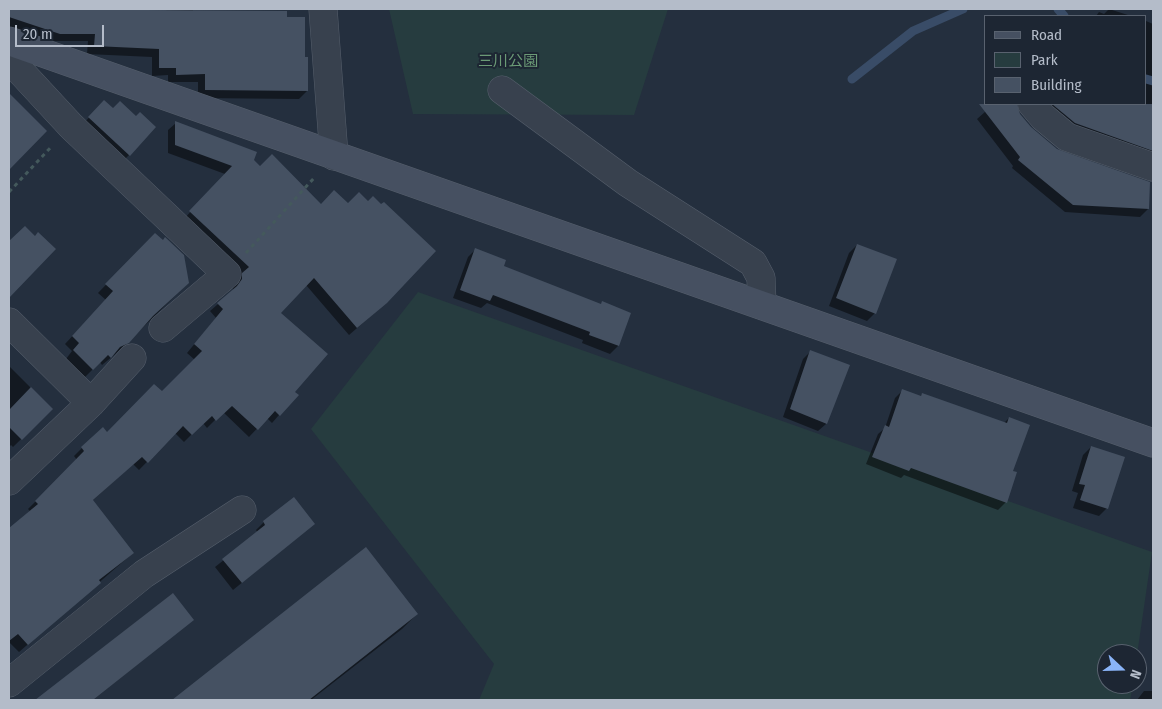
<!DOCTYPE html>
<html>
<head>
<meta charset="utf-8">
<style>
  body { margin:0 }
  #map { position:relative; width:1162px; height:709px; overflow:hidden; background:#242f3e; font-family:"Fira Sans Condensed",sans-serif }
  canvas { display:block }
  .frame { position:absolute; inset:0; border:10px solid #b4bcc9; pointer-events:none }
  .legend { position:absolute; left:984px; top:15px; width:162px; height:90px; box-sizing:border-box; background:#1d2633; border:1px solid #59626f; margin:0; padding:6px 9px; list-style:none; font-size:15px; color:#b4bcc9 }
  .legend li { display:flex; align-items:center; gap:10px; height:25px }
  .legend b { width:25px; border:1px solid #59626f }
  .north { position:absolute; left:1097px; top:644px; width:50px; height:50px; box-sizing:border-box; background:#1d2633; border:1px solid #59626f; border-radius:50%; rotate:111deg; font-size:14px; font-weight:700; line-height:20px; text-align:center; color:#b4bcc9 }
  .north::after { content:''; display:block; margin:auto; width:18px; height:22px; background:#8ab4f8; clip-path:polygon(50% 0,100% 100%,50% 72%,0 100%) }
  .scale { position:absolute; left:15px; top:25px; width:89px; height:22px; box-sizing:border-box; border:2px solid #b4bcc9; border-top:0; padding-left:6px; font-size:15px; line-height:18px; white-space:nowrap; color:#b4bcc9; -webkit-text-stroke:4px #1d2633; paint-order:stroke }
</style>
</head>
<body>
<div id="map">
<canvas width="1162" height="709"></canvas>
<div class="frame"></div>
<ul class="legend">
<li><b style="height:6px;background:#465061"></b>Road</li>
<li><b style="height:14px;background:#263c3f"></b>Park</li>
<li><b style="height:14px;background:#455162"></b>Building</li>
</ul>
<div class="north">N</div>
<div class="scale">20 m</div>
</div>
<script>
const c = document.querySelector('canvas').getContext('2d');
c.lineJoin = 'round';
function fillPath(path, color) { c.fillStyle = color; c.fill(path, 'evenodd'); }
const toPath = rows => new Path2D(rows.map(r => 'M' + r).join(''));
function stroke(path, color, width, dash) { c.strokeStyle = color; c.lineWidth = width; c.lineCap = dash ? 'butt' : 'round'; c.setLineDash(dash || []); c.stroke(path); }
function label(font, color, halo, rows, align = 'center') {
  c.font = font + ' "Fira Sans Condensed","Noto Sans JP",sans-serif'; c.lineWidth = 4; c.setLineDash([]); c.textBaseline = 'middle'; c.strokeStyle = halo; c.fillStyle = color; for (const [text, x, y, turn = 0] of rows) {
    c.save(); c.translate(x, y); c.rotate((+turn || 0) * Math.PI / 180); c.textAlign = isNaN(turn) ? turn : align; if (halo) c.strokeText(text, 0, 0); c.fillText(text, 0, 0); c.restore();
  }
}
fillPath(toPath([
  [389,9,668,9,634,115,413,114],
  [418,292,1152,552,1137,655,1107,654,1107,684,1133,684,1130,700,479,700,494,664,311,429]
]), '#263c3f');
fillPath(toPath([
  [9,9,166,11,168,9,193,9,193,11,286,18,303,58,307,91,299,99,198,98,198,82,168,82,168,75,152,76,152,57,87,54,88,41,51,41,9,27],
  [1109,9,1131,16,1096,16,1099,12,1104,14],
  [1146,21,1153,24,1153,163,1067,131,1039,104,1146,104],
  [104,102,129,155,121,163,81,126],
  [19,104,46,131,9,169,9,114],
  [994,104,1016,104,1019,115,1032,130,1057,150,1148,209,1140,217,1065,212,1012,168,1013,166,977,119],
  [176,123,253,160,378,310,349,335,306,285,279,313,293,392,279,415,272,423,267,418,249,437,223,412,207,428,203,423,184,442,175,433,139,470,133,464,92,501,133,553,19,652,9,642,9,529,30,511,28,509,77,460,74,456,82,448,107,434,162,393,195,360,187,353,216,318,210,311,232,292,235,282,242,275,183,220,225,174,168,153,168,130],
  [25,228,35,238,54,249,9,296,9,243],
  [155,234,188,283,119,351,102,365,100,362,85,377,66,359,72,351,65,344,106,300,98,293],
  [857,245,875,313,867,321,829,306,849,253],
  [476,249,502,267,600,305,630,313,618,346,610,354,582,343,583,340,487,303,481,308,453,298,468,257],
  [811,351,826,424,818,431,783,417,803,359],
  [9,366,52,409,13,447,11,445,9,447],
  [902,391,920,397,922,394,1004,423,1009,418,1011,471,1006,502,998,510,904,475,901,478,866,464,878,434,885,428,895,398],
  [1091,447,1107,508,1099,516,1073,508,1078,493,1072,491,1083,455],
  [294,499,314,524,233,590,215,567,258,533,256,530,264,522],
  [366,549,417,614,402,629,311,700,174,700],
  [172,594,184,627,93,700,36,700],
  [1144,691,1153,691,1153,700,1137,700]
]), '#0007');
stroke(toPath([
  [1058,9,1064,16],
  [852,79,913,31,963,9],
  [1146,79,1153,81]
]), '#394c67', 9);
fillPath(toPath([
  [9,9,287,11,287,17,305,17,305,57,308,57,308,91,205,90,205,74,176,75,176,68,159,68,159,49,94,46,95,34,60,34,9,17],
  [9,93,47,131,9,170],
  [104,100,113,108,120,101,136,116,140,112,156,127,130,156,88,117],
  [979,104,1017,104,1020,114,1031,127,1057,149,1150,182,1149,209,1073,205,1018,160,1020,157],
  [1052,104,1153,104,1153,151,1075,123],
  [175,121,257,152,254,160,260,166,272,154,321,204,334,190,348,203,359,192,368,201,373,196,381,204,384,202,436,251,387,303,357,328,314,278,281,313,328,354,295,392,299,395,280,416,275,411,258,430,232,406,216,421,212,416,192,435,183,426,148,463,142,457,93,500,134,553,99,580,101,583,28,645,18,634,9,641,9,528,38,504,35,501,84,451,81,447,103,427,107,432,154,384,162,391,202,351,194,344,223,309,217,303,237,286,242,279,242,273,249,267,189,211,232,166,175,145],
  [25,226,35,236,38,232,56,249,9,298,9,241],
  [155,233,163,240,165,237,184,255,189,283,153,316,129,343,120,347,111,358,108,355,93,370,73,350,79,343,72,336,113,291,105,284],
  [857,244,897,259,876,314,836,298],
  [475,248,506,260,504,266,601,304,602,301,631,313,619,346,589,335,590,332,493,295,490,301,460,290],
  [810,350,850,365,827,424,790,409],
  [31,387,53,409,22,440,9,427,9,410],
  [902,389,921,396,922,393,1007,423,1009,417,1030,425,1013,471,1017,472,1007,503,911,468,909,471,872,457,885,425,889,427],
  [1091,446,1125,457,1108,509,1080,500,1085,485,1079,484],
  [294,497,315,524,242,583,222,559,265,525,263,521],
  [366,547,418,614,309,700,172,700],
  [173,593,194,620,93,700,35,700]
]), '#455162');
const street = toPath([
  [323,9,334,156],
  [9,59,71,126,227,274,163,328],
  [502,90,628,183,753,263,761,278,762,305],
  [1032,104,1043,117,1067,137,1153,167],
  [9,322,91,403],
  [9,481,91,403,132,358],
  [9,683,144,574,242,510]
]);
const secondary = toPath([
  [9,41,1153,443]
]);
stroke(street, '#565f6c', 29);
stroke(secondary, '#565f6c', 29);
stroke(toPath([
  [9,192,52,146],
  [246,253,314,178]
]), '#44595c', 3, [4, 4]);
stroke(street, '#38414e', 28);
stroke(secondary, '#465061', 28);
label('15px', '#6b9a76', '#1d2633', [
  ["三川公園",508,62]
]);
</script>
</body>
</html>
